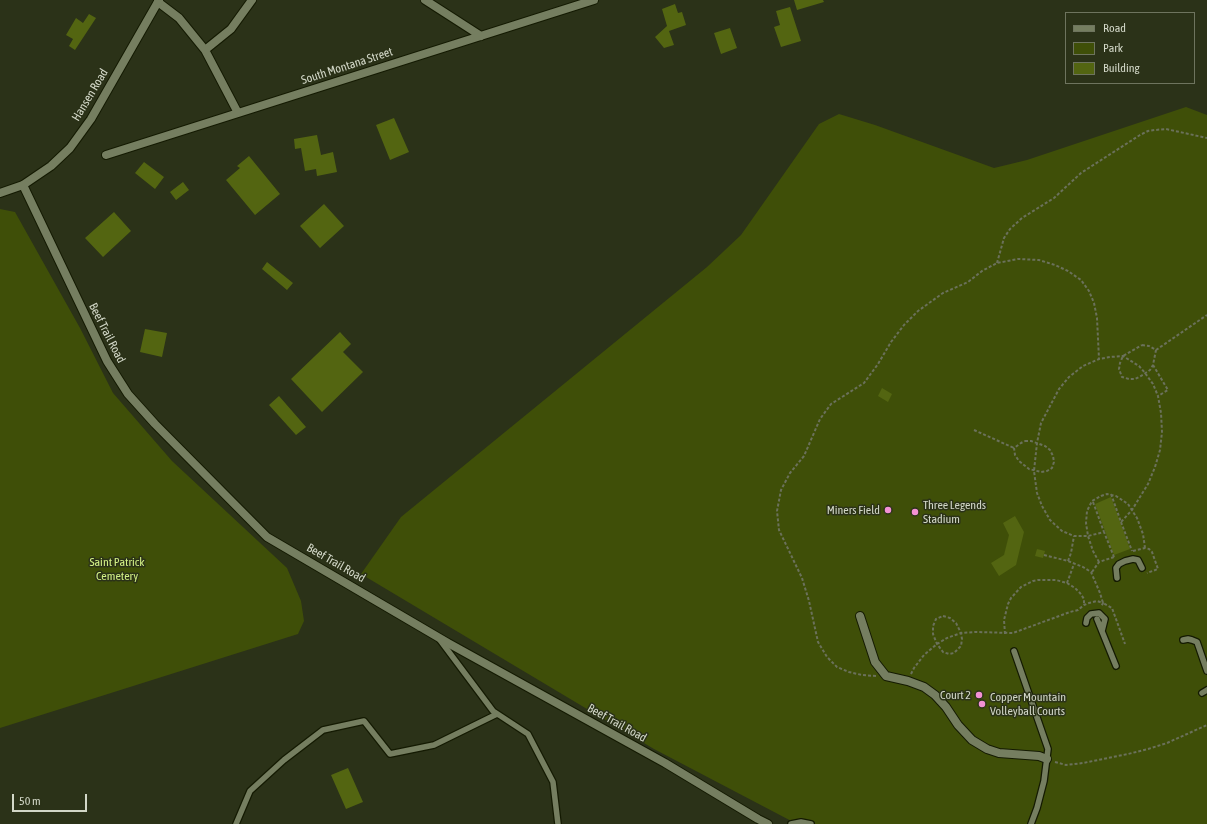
<!DOCTYPE html>
<html>
<head>
<meta charset="utf-8">
<style>
  body { margin:0 }
  #map { position:relative; width:1207px; height:824px; overflow:hidden; background:#2b3218; font-family:"Asap Condensed",sans-serif }
  canvas { display:block }
  .legend { position:absolute; left:1065px; top:12px; width:130px; height:72px; box-sizing:border-box; background:#2b3218; border:1px solid #6e745e; margin:0; padding:5px 7px; list-style:none; font-size:12px; color:#d2d7c7 }
  .legend li { display:flex; align-items:center; gap:8px; height:20px }
  .legend b { width:20px; border:1px solid #6e745e }
  .scale { position:absolute; left:12px; top:794px; width:75px; height:18px; box-sizing:border-box; border:2px solid #d2d7c7; border-top:0; padding-left:5px; font-size:12px; line-height:14px; white-space:nowrap; color:#d2d7c7; -webkit-text-stroke:3px #2b3218; paint-order:stroke }
</style>
</head>
<body>
<div id="map">
<canvas width="1207" height="824"></canvas>
<ul class="legend">
<li><b style="height:5px;background:#757e60"></b>Road</li>
<li><b style="height:11px;background:#3f4f08"></b>Park</li>
<li><b style="height:11px;background:#536511"></b>Building</li>
</ul>
<div class="scale">50 m</div>
</div>
<script>
const c = document.querySelector('canvas').getContext('2d');
c.lineJoin = 'round';
function fillPath(path, color) { c.fillStyle = color; c.fill(path, 'evenodd'); }
const toPath = rows => new Path2D(rows.map(r => 'M' + r).join(''));
function stroke(path, color, width, dash) { c.strokeStyle = color; c.lineWidth = width; c.lineCap = dash ? 'butt' : 'round'; c.setLineDash(dash || []); c.stroke(path); }
function label(font, color, halo, rows, align = 'center') {
  c.font = font + ' "Asap Condensed",sans-serif'; c.lineWidth = 3; c.setLineDash([]); c.textBaseline = 'middle'; c.strokeStyle = halo; c.fillStyle = color; for (const [text, x, y, turn = 0] of rows) {
    c.save(); c.translate(x, y); c.rotate((+turn || 0) * Math.PI / 180); c.textAlign = isNaN(turn) ? turn : align; if (halo) c.strokeText(text, 0, 0); c.fillText(text, 0, 0); c.restore();
  }
}
fillPath(toPath([
  [1186,107,1207,115,1207,824,797,824,654,749,361,574,401,517,707,267,741,235,819,124,839,114,875,125,994,168,1027,160],
  [0,209,15,212,80,328,113,393,172,461,287,568,301,601,304,621,298,634,0,728]
]), '#3f4f08');
fillPath(toPath([
  [794,0,823,0,824,2,797,10],
  [675,4,678,13,682,12,686,25,669,31,674,45,664,48,655,37,667,26,662,9],
  [790,7,801,41,781,47,774,27,780,25,776,11],
  [89,14,96,18,75,50,69,46,73,39,66,35,76,18,83,23],
  [730,28,737,48,721,54,714,33],
  [394,118,409,152,390,160,376,125],
  [317,135,321,155,333,152,337,172,317,176,316,169,305,171,301,148,295,149,294,139],
  [249,156,280,194,255,215,226,180,240,168,237,166],
  [144,162,164,177,155,189,135,173],
  [183,182,189,190,176,200,170,192],
  [324,204,344,226,320,248,300,226],
  [114,212,131,231,103,257,85,238],
  [267,262,293,283,287,290,262,269],
  [145,329,167,333,162,357,140,352],
  [340,332,351,344,343,352,363,372,322,412,291,379],
  [882,388,892,394,888,402,878,396],
  [279,396,306,427,296,435,269,405],
  [1111,497,1130,549,1114,555,1095,504],
  [1015,516,1024,532,1016,565,999,576,991,563,1004,555,1009,535,1003,523],
  [1037,549,1045,551,1043,558,1035,556],
  [348,768,363,802,346,809,331,775]
]), '#536511');
const service = toPath([
  [1117,578,1116,568,1119,564,1125,561,1133,559,1138,560,1142,568],
  [1097,619,1116,666],
  [1086,623,1087,618,1091,614,1099,613,1105,619,1102,631],
  [440,640,493,711,528,734,553,782,558,824],
  [1183,640,1188,639,1192,640,1197,642,1207,671],
  [1014,651,1048,749,1044,781,1037,808,1031,824],
  [1202,693,1207,690],
  [236,824,250,791,284,760,323,730,364,721,390,754,434,745,497,714],
  [791,824,801,822,811,824]
]);
const pedestrian = toPath([
  [860,616,875,662,886,676,908,681,924,687,935,695,946,707,958,725,972,740,987,749,999,753,1039,756,1047,759]
]);
const minor = toPath([
  [425,0,481,36],
  [158,2,179,18,205,50,238,113],
  [205,50,231,29,252,0],
  [106,155,594,0],
  [23,185,107,361,128,394,155,424,267,537,448,643,665,763,758,819,768,824]
]);
const tertiary = toPath([
  [0,193,23,185,51,166,70,148,91,119,159,0]
]);
stroke(service, '#141a02', 8);
stroke(pedestrian, '#141a02', 10);
stroke(minor, '#141a02', 10);
stroke(tertiary, '#141a02', 10);
stroke(toPath([
  [997,263,1004,238,1010,229,1022,218,1054,198,1081,173,1140,135,1148,131,1155,130,1166,129,1207,138],
  [1142,345,1149,346,1156,350,1153,365,1150,370,1141,376,1135,379,1129,379,1122,377,1119,369,1120,363,1123,356,1142,345],
  [1156,350,1207,315],
  [1153,365,1168,390,1158,396],
  [974,430,1014,448],
  [1025,441,1031,441,1045,446,1050,450,1053,456,1054,462,1052,468,1047,471,1041,472,1029,469,1019,461,1015,455,1014,448,1021,443,1025,441],
  [1111,494,1121,522,1132,510,1148,484,1155,467,1160,450,1162,432,1161,413,1158,396,1153,384,1145,373,1139,366,1123,356,1110,357,1099,359,1083,366,1069,377,1059,389,1041,423,1037,443,1034,471,1037,493,1042,506,1050,520,1062,531,1074,536,1088,536,1104,532,1114,557],
  [1093,502,1104,532],
  [1121,522,1132,551],
  [1133,551,1145,548,1149,549,1152,552,1158,569,1147,573],
  [1044,555,1068,561,1083,567,1091,572,1100,593,1103,603,1112,608,1125,644],
  [1068,561,1071,553,1074,536],
  [1099,562,1093,551,1088,536,1086,523,1087,511,1092,501,1101,496,1107,494,1116,496,1128,504,1137,518,1143,534,1145,548],
  [1092,572,1099,562,1114,557],
  [1067,583,1074,564],
  [943,616,950,618,956,623,961,633,962,639,961,646,954,653,949,654,943,652,937,644,933,634,933,626,936,619,943,616],
  [1005,634,1004,620,1008,604,1011,598,1021,587,1033,581,1038,580,1056,580,1067,583,1075,588,1080,593,1084,599,1084,605],
  [911,674,914,668,924,655,937,644,947,638,961,633,976,632,1013,633,1070,612,1078,610,1084,605,1089,603,1097,601,1103,603,1101,607],
  [876,676,862,675,849,672,837,667,827,657,818,642,809,601,802,578,779,530,777,511,781,490,790,473,804,456,820,419,831,404,864,383,878,364,891,342,904,325,918,311,943,293,968,282,982,271,997,263,1018,259,1039,260,1055,265,1068,271,1081,280,1089,291,1094,303,1097,318,1099,359],
  [1055,762,1066,765,1083,763,1128,754,1148,749,1167,743,1207,725]
]), '#6b715b', 2, [3, 2]);
stroke(service, '#757e60', 5.5);
stroke(pedestrian, '#757e60', 8);
stroke(minor, '#757e60', 8);
stroke(tertiary, '#757e60', 8);
for (const [x, y, r, color] of [
  [888,510,4,"#f391d5"],
  [915,512,4,"#f391d5"],
  [979,695,4,"#f391d5"],
  [982,704,4,"#f391d5"]
]) { const dot = new Path2D(); dot.arc(x, y, r, 0, 2 * Math.PI); c.fillStyle = color; c.fill(dot); stroke(dot, '#2b3218', 1.5); }
label('12px', '#d2d7c7', '#2b3218', [
  ["South Montana Street",347,66,-18],
  ["Hansen Road",90,95,-59],
  ["Beef Trail Road",107,333,63],
  ["Beef Trail Road",336,563,30],
  ["Beef Trail Road",617,723,29]
]);
label('12px', '#d2d7c7', '#2b3218', [
  ["Three Legends",923,505],
  ["Stadium",923,519],
  ["Miners Field",880,510,"right"],
  ["Court 2",971,695,"right"],
  ["Copper Mountain",990,697],
  ["Volleyball Courts",990,711]
], 'left');
label('12px', '#d2f085', '#2b3218', [
  ["Saint Patrick",117,562],
  ["Cemetery",117,576]
]);
</script>
</body>
</html>
